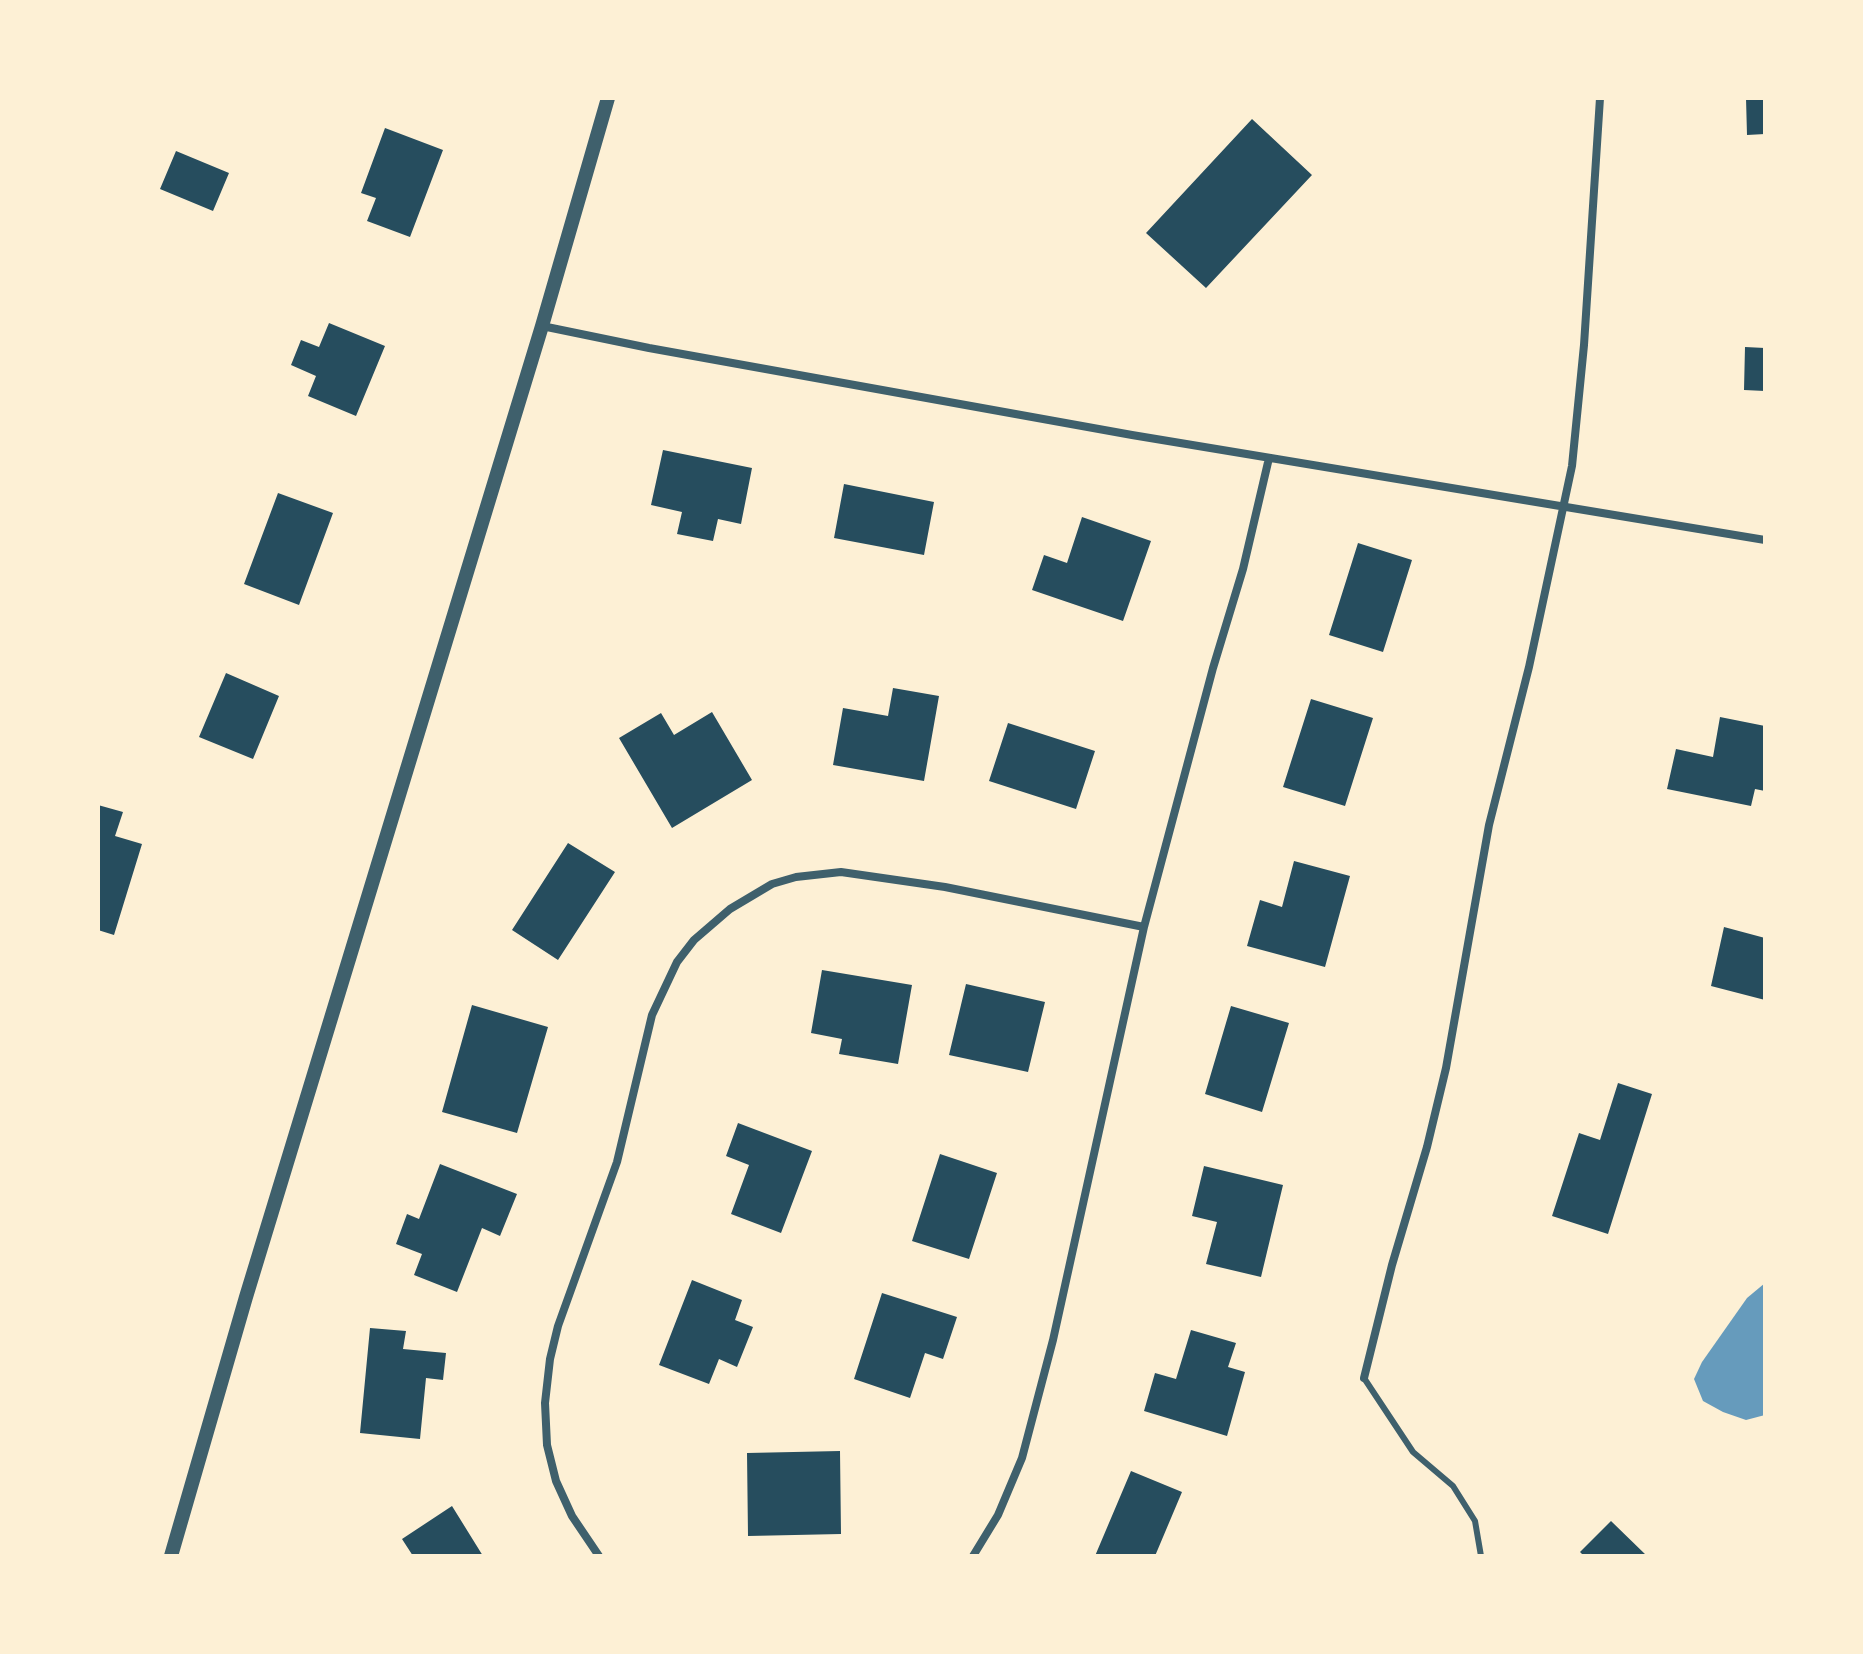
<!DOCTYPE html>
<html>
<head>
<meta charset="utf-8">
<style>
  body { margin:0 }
  #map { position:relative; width:1863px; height:1654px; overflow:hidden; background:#fdf0d5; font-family:Jost,sans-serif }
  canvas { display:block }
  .frame { position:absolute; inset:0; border:100px solid #fdf0d5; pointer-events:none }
</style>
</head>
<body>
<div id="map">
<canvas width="1863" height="1654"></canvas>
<div class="frame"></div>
</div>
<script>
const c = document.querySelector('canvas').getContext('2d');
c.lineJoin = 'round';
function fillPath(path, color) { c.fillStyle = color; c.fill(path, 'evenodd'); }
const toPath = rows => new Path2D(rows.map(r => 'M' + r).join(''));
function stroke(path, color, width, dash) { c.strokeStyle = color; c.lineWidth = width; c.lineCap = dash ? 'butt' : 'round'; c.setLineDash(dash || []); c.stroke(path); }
fillPath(toPath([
  [1765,1283,1765,1415,1746,1420,1723,1412,1703,1401,1694,1379,1702,1362,1747,1298]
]), '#669bbc');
fillPath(toPath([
  [1746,98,1765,98,1765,134,1747,135],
  [1252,119,1312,175,1206,288,1146,233],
  [385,128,443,150,410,237,367,221,376,198,361,193],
  [176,151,229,173,213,211,160,189],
  [329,323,385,346,356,416,308,396,316,376,291,365,301,340,319,347],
  [1745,347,1765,348,1765,391,1744,390],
  [663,450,752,468,741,524,718,519,713,541,677,534,682,512,651,505],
  [844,484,934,502,924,555,834,538],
  [278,493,333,513,299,605,244,584],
  [1082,517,1151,541,1123,621,1032,590,1044,555,1067,563],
  [1358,543,1412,560,1383,652,1329,635],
  [226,673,279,696,253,759,199,737],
  [893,688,939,696,924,781,833,765,843,708,888,716],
  [1311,699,1373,718,1345,806,1283,787],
  [712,712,752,780,672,828,619,738,661,713,674,735],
  [1720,717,1765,726,1765,791,1755,789,1751,806,1667,789,1676,749,1713,757],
  [1008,723,1095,751,1076,809,989,781],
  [98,805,123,812,115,836,142,844,114,935,98,930],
  [568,843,615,872,558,960,512,930],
  [1294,861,1350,876,1325,967,1247,946,1260,900,1282,907],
  [1724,927,1765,938,1765,1000,1711,986],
  [822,970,912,985,898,1064,839,1054,842,1039,811,1033],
  [966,984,1045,1002,1028,1072,949,1055],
  [472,1005,548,1027,517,1133,442,1112],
  [1231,1006,1289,1023,1262,1112,1205,1094],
  [1618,1083,1652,1094,1608,1234,1552,1216,1579,1133,1600,1140],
  [738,1123,812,1151,781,1233,731,1214,749,1165,726,1156],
  [940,1154,997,1173,969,1259,912,1241],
  [440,1164,517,1194,500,1236,482,1228,457,1292,414,1275,422,1254,396,1244,407,1214,419,1219],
  [1204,1166,1283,1185,1261,1277,1206,1264,1217,1222,1192,1216],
  [692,1280,742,1300,735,1320,753,1327,737,1367,719,1359,709,1384,659,1365],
  [882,1293,957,1317,943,1359,925,1353,910,1398,854,1379],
  [370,1328,406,1331,403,1349,446,1353,443,1380,426,1378,420,1439,360,1433],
  [1191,1330,1236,1343,1228,1367,1245,1372,1227,1436,1144,1411,1155,1373,1176,1379],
  [840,1451,841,1534,748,1536,747,1453],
  [1131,1471,1182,1492,1155,1556,1095,1556],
  [452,1506,483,1556,413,1556,402,1539],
  [1611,1521,1647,1556,1584,1556,1580,1552]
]), '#264d5e');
stroke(toPath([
  [1364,1378,1413,1452,1453,1486,1475,1521,1481,1556]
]), '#3f606c', 6);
stroke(toPath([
  [542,326,649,348,1132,435,1765,540],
  [1364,1378,1392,1265,1427,1147,1446,1068,1489,825,1529,667,1572,466,1584,345,1600,98],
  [599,1556,572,1516,556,1481,547,1445,545,1403,550,1359,558,1326,617,1162,652,1015,677,962,694,940,730,909,772,884,796,877,841,872,945,887,1144,927],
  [973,1556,998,1515,1022,1458,1053,1340,1144,927,1213,668,1243,569,1269,458]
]), '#3f606c', 8);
stroke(toPath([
  [171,1556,246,1297,542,326,608,98]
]), '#3f606c', 14);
</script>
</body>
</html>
